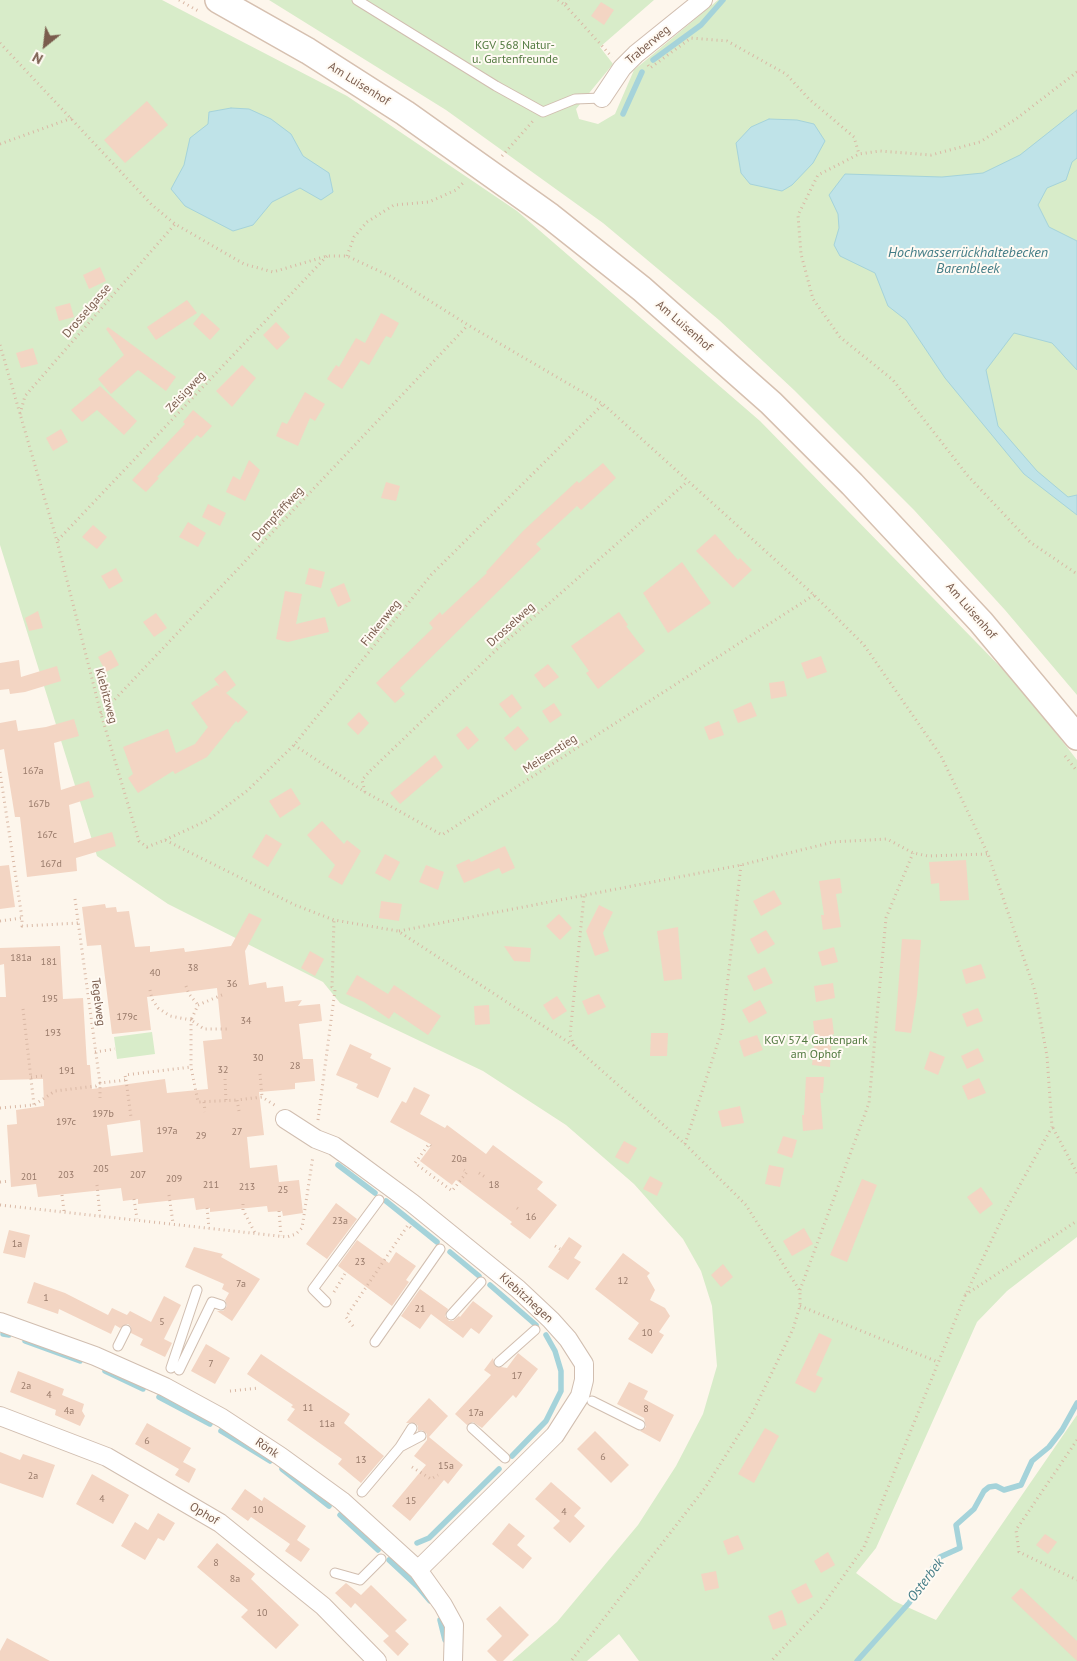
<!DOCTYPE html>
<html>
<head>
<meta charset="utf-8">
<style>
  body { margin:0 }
  #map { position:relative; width:1077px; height:1661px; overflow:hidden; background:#fdf6ec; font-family:"PT Sans",sans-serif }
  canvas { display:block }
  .north { position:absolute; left:20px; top:20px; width:50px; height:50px; -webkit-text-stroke:4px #fffaf3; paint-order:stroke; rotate:209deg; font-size:14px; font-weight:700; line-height:20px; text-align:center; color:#7a5c4d }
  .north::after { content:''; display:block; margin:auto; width:18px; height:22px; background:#7a5c4d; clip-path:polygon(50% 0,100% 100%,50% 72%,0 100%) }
</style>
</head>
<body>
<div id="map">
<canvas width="1077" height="1661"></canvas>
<div class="north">N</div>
</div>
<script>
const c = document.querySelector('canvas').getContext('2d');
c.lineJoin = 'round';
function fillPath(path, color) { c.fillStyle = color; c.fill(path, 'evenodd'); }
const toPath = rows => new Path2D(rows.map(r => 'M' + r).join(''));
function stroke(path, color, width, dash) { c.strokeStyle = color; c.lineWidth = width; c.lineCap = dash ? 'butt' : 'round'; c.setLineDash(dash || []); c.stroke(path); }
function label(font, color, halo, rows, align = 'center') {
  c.font = font + ' "PT Sans",sans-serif'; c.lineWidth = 4; c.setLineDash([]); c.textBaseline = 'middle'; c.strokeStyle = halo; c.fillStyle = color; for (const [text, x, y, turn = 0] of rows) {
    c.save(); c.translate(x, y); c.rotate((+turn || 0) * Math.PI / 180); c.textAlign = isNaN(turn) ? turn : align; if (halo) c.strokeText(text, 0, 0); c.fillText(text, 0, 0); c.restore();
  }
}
fillPath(toPath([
  [0,0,162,0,347,96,517,211,760,421,1019,686,1077,760,1077,1237,1007,1291,977,1322,876,1548,856,1573,894,1601,936,1620,1077,1415,1077,1661,639,1661,619,1634,587,1661,512,1661,557,1622,638,1525,676,1466,703,1414,717,1366,712,1306,701,1271,683,1239,634,1184,566,1125,483,1071,340,1003,323,982,168,904,97,856,0,545],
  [269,0,654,0,600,47,613,64,576,109,579,119,598,124,615,114,634,70,718,0,1077,0,1077,695,1005,610,914,510,794,390,719,320,603,223,446,110],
  [152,1032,155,1054,117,1059,114,1037]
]), '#d8ecc9');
const water = toPath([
  [231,108,249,109,271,119,291,134,303,156,329,173,333,192,321,200,300,188,272,202,253,225,233,231,185,206,171,189,184,165,190,138,208,124,209,112,231,108],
  [1077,110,1077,158,1072,162,1066,180,1047,188,1038,205,1049,227,1077,241,1077,370,1052,343,1014,333,986,370,998,426,1037,471,1068,497,1077,495,1077,515,1024,474,945,378,906,320,888,306,875,273,840,256,834,245,839,228,838,214,829,195,845,174,942,177,983,173,1020,155,1077,110],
  [769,119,797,120,814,124,825,141,813,163,792,185,782,191,750,184,741,173,736,143,751,127,769,119]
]);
fillPath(water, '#bfe3e8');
stroke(water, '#a5d3da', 1);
stroke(toPath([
  [653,60,701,25,723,0],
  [623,114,642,72],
  [338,1165,375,1193],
  [386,1201,437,1242],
  [450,1252,479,1276],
  [490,1285,536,1325],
  [3,1334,9,1335],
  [25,1341,80,1361],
  [105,1371,143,1389],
  [159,1397,210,1424],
  [221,1431,270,1461],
  [512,1456,546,1421,561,1391,561,1371,555,1351,546,1335],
  [282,1469,329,1506],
  [340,1515,378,1550],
  [417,1543,429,1538,499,1469],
  [389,1560,418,1587,430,1601],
  [440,1620,445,1640],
  [857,1661,909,1603,940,1557,960,1548,956,1525,974,1509,984,1491,989,1487,996,1486,1004,1490,1021,1485,1032,1461,1049,1447,1062,1430,1077,1403]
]), '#a5d3da', 5.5);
fillPath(toPath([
  [601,2,614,10,604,25,591,16],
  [147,101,168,125,125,163,104,140],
  [100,267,106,281,89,289,83,275],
  [187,300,197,313,156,340,147,327],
  [70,303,74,317,59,321,55,307],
  [202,313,220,329,210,340,193,324],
  [381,313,399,323,391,338,386,336,369,365,361,360,342,389,327,379,336,365,339,367,356,338,365,343],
  [276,322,290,337,277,350,263,335],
  [108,327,176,377,166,391,138,370,111,394,98,379,124,355,106,329],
  [33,348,38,364,21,368,16,353],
  [242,365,256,378,232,407,216,391],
  [100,386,137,421,124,435,97,410,82,422,71,410],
  [305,392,325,404,315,421,310,418,298,446,276,436,282,422,287,424],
  [193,410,212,426,201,438,197,435,157,477,159,478,146,492,132,480,185,424,183,422],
  [61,429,68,442,53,451,46,438],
  [249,460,260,470,245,501,226,492,233,476,240,480],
  [603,463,616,478,581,510,577,506,536,544,541,549,400,688,405,694,395,703,376,683,433,628,429,623,440,612,442,615,487,573,486,572,523,531,577,481,579,483],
  [386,482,400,486,396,501,381,498],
  [208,504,226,513,220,526,202,517],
  [188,522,206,533,198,547,179,537],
  [93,525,107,537,97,549,82,537],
  [715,534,738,560,740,558,752,570,733,588,696,551],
  [682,562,711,603,668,633,643,593],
  [116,568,123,581,109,589,101,576],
  [309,568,325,572,321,588,305,584],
  [344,583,351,601,338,607,330,589],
  [285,591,302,594,296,624,325,617,329,632,288,642,276,639],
  [38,611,43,628,29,631,25,618],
  [619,612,628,625,626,626,645,651,598,689,586,673,589,671,571,646],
  [156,613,167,628,154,637,143,622],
  [111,650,119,665,106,672,98,657],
  [821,656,827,672,807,679,801,663],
  [19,660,21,677,57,666,61,681,25,692,10,694,9,689,0,690,0,663],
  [548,664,559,677,544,688,534,675],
  [225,670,236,685,226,693,248,712,238,723,236,721,207,757,175,774,173,771,138,793,128,778,133,774,123,747,168,729,176,753,195,744,208,727,191,703,217,685,220,687,214,679],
  [784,681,787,696,771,699,769,683],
  [512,694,522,708,510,718,499,704],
  [751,702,757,716,738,723,733,710],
  [554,703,562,715,550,723,542,711],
  [359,712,369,723,358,735,347,724],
  [74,719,79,736,54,743,61,790,89,781,94,797,69,805,74,843,112,832,116,846,76,858,77,871,27,877,20,817,15,817,4,749,0,750,0,723,16,720,18,731,46,727],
  [719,721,724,735,709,740,704,727],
  [467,726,479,740,468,750,456,735],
  [518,726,529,739,515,751,504,738],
  [435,755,443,767,400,804,390,793],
  [291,788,301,804,280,818,269,801],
  [322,821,344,844,347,840,361,851,342,885,328,877,335,865,307,835],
  [266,834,282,844,268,867,252,857],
  [505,846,515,868,502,874,499,868,464,883,456,865,469,859,471,862],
  [385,854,400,862,390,881,375,873],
  [966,860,969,900,940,901,939,883,931,884,929,862],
  [9,865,15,907,0,909,0,866],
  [426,865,444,872,438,890,419,882],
  [840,878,842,893,836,894,841,927,823,930,821,915,824,915,819,881],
  [774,890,782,904,761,916,753,901],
  [381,901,402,904,399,921,379,918],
  [105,904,106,908,116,907,117,912,129,911,135,947,150,946,150,952,184,948,185,952,231,946,249,913,262,919,245,951,249,985,266,982,267,988,283,986,285,1002,302,1000,298,1006,320,1004,322,1021,299,1024,303,1059,313,1059,315,1081,295,1083,295,1089,259,1092,264,1135,247,1137,250,1168,277,1165,279,1182,299,1180,303,1213,283,1216,282,1211,268,1212,267,1206,210,1212,210,1208,196,1210,194,1198,138,1204,138,1199,123,1201,121,1188,38,1197,36,1184,11,1187,7,1125,17,1124,16,1110,44,1106,43,1079,0,1080,0,997,6,997,4,964,0,965,0,948,60,946,63,999,83,998,87,1065,90,1065,92,1089,165,1079,167,1093,208,1089,203,1041,222,1039,217,988,147,997,151,1030,112,1034,101,945,87,946,82,907],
  [140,1120,143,1152,111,1156,107,1125],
  [599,905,613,912,603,933,609,951,595,956,586,931],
  [559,914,572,928,560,940,546,926],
  [678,927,682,979,664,981,657,931],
  [766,930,775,944,758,954,750,939],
  [902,939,921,940,917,995,911,1033,895,1031],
  [504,946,531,948,530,962,514,961],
  [834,947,838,962,822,966,818,952],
  [310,951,324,959,315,976,301,968],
  [981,964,986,978,966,984,962,970],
  [765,967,773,983,754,991,747,976],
  [357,975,388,994,394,985,441,1016,428,1035,394,1012,389,1019,364,1002,346,994],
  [833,983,835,998,816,1002,814,986],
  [599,994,606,1007,588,1015,582,1001],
  [557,996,567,1011,553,1020,543,1005],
  [760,1000,767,1013,749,1023,742,1010],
  [489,1005,490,1024,475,1025,474,1006],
  [978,1008,983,1021,967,1027,962,1014],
  [832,1018,834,1034,832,1035,830,1067,812,1065,815,1037,813,1021],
  [651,1033,668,1033,667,1056,650,1056],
  [757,1035,763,1050,744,1057,739,1041],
  [350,1044,372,1054,370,1058,391,1068,378,1098,356,1088,358,1084,336,1075],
  [978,1048,984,1061,967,1069,961,1056],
  [930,1051,945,1057,938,1075,924,1069],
  [806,1077,824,1077,823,1093,820,1093,823,1129,803,1131,802,1115,804,1115],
  [979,1078,986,1093,968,1100,962,1086],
  [414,1087,430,1095,420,1114,445,1128,447,1125,486,1154,493,1145,543,1182,537,1189,557,1205,530,1239,510,1224,512,1222,456,1180,452,1185,420,1161,432,1145,390,1122,402,1101,406,1103],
  [740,1106,744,1123,722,1127,718,1111],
  [783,1136,797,1140,792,1158,777,1153],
  [624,1141,637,1148,628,1164,615,1157],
  [769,1165,784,1168,780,1187,765,1184],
  [650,1176,663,1183,657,1196,643,1189],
  [862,1179,877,1185,847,1262,830,1255],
  [981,1187,993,1204,980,1214,967,1197],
  [336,1203,357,1219,327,1259,306,1244],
  [804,1228,813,1244,792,1256,783,1241],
  [9,1230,30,1235,25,1258,3,1253],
  [569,1237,582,1246,574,1258,581,1262,568,1280,548,1267],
  [357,1240,389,1263,396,1252,416,1266,406,1280,409,1282,392,1306,338,1266],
  [194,1247,223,1254,221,1257,260,1279,232,1321,217,1311,223,1311,227,1306,225,1300,229,1293,222,1289,224,1284,185,1267],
  [623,1253,650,1273,647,1276,655,1290,650,1300,665,1308,670,1316,659,1332,664,1335,652,1354,628,1339,639,1323,595,1289],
  [723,1264,733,1277,721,1287,711,1275],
  [34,1282,65,1293,108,1315,112,1308,127,1315,130,1311,151,1322,164,1296,181,1305,164,1339,172,1343,165,1357,140,1345,143,1339,131,1333,131,1327,128,1324,120,1328,115,1325,111,1334,59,1309,58,1314,27,1303],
  [420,1289,448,1309,445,1316,449,1321,453,1321,459,1316,460,1317,473,1301,493,1316,479,1334,471,1328,463,1338,431,1314,420,1329,401,1316],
  [819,1333,832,1339,816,1375,823,1378,815,1393,795,1383],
  [206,1344,230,1358,215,1384,191,1371],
  [518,1353,538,1369,516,1398,513,1395,482,1428,473,1422,467,1425,455,1414,491,1375,484,1370,493,1358,495,1366,507,1368],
  [261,1354,350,1414,344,1423,384,1456,361,1483,338,1464,342,1459,287,1420,295,1409,291,1407,293,1405,247,1374],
  [18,1371,64,1389,62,1395,84,1404,82,1411,85,1416,80,1426,55,1415,56,1410,10,1392],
  [629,1382,648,1391,644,1399,674,1415,660,1442,640,1431,646,1427,644,1418,617,1404],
  [429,1398,448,1416,429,1437,463,1465,448,1484,444,1480,410,1521,392,1506,426,1465,414,1456,427,1440,427,1434,422,1430,418,1431,418,1426,415,1423,406,1423],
  [147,1423,191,1448,183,1462,196,1469,189,1483,175,1475,179,1469,135,1444],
  [765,1428,779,1436,754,1483,738,1474],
  [595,1431,629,1465,611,1483,577,1449],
  [0,1452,20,1460,23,1454,55,1465,43,1498,0,1483],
  [92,1474,129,1495,113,1524,76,1504],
  [551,1482,581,1508,574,1516,585,1526,570,1543,553,1528,560,1521,535,1499],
  [245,1489,262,1501,264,1497,306,1526,297,1540,310,1549,301,1562,285,1551,290,1544,251,1517,248,1521,231,1509],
  [158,1513,175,1523,164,1541,158,1538,145,1560,121,1546,135,1522,148,1530],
  [509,1523,525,1536,517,1545,532,1558,523,1569,492,1544],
  [1045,1534,1057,1542,1048,1554,1036,1545],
  [738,1535,744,1549,728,1555,723,1541],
  [217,1543,255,1574,251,1579,299,1625,276,1649,241,1617,248,1610,197,1567],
  [828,1552,835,1565,821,1573,814,1561],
  [716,1571,719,1588,705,1591,701,1574],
  [346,1583,361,1595,371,1585,407,1620,395,1631,409,1644,398,1656,383,1641,389,1636,355,1603,351,1608,335,1593],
  [806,1583,813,1597,798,1604,791,1591],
  [1021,1588,1077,1641,1077,1661,1011,1598],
  [500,1606,529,1635,503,1661,497,1661,487,1651,502,1636,486,1619],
  [782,1610,787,1625,773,1630,768,1616],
  [7,1638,50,1661,0,1661,0,1651]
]), '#f3d5c3');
const service = toPath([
  [357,0,496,86,543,112,575,99,602,98],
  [326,1302,313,1289,379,1200],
  [451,1315,481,1282],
  [375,1342,440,1249],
  [118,1346,126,1330],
  [499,1362,535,1330],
  [171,1368,197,1290],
  [179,1370,212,1302,221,1305],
  [592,1401,640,1425],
  [472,1428,505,1458],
  [400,1447,412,1428],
  [362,1492,400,1447,421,1436],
  [335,1573,360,1580,381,1559]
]);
const minor = toPath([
  [602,98,622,68,636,54,703,0],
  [285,1119,316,1139,334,1146,355,1161,412,1203,518,1289,551,1320,568,1339,584,1364,584,1380,580,1396,555,1435,418,1570],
  [0,1322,95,1356,165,1387,222,1418,280,1456,342,1501,418,1570,443,1605,454,1625,453,1661],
  [0,1416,107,1457,220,1523,323,1606,377,1661]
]);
const secondary = toPath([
  [218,0,308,51,405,113,550,216,642,289,771,403,852,484,981,622,1077,737]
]);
stroke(service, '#d1beb0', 11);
stroke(minor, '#d1beb0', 20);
stroke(secondary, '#d6c0b0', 28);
stroke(toPath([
  [179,0,200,12],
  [558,0,565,5,569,0],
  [565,5,612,57],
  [0,43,152,205,175,224,244,264,273,272,327,256,347,256,392,277,468,325,603,404,814,595,864,645,941,756,988,854,1035,991,1047,1056,1052,1127,1006,1210,965,1296,864,1547,821,1608,771,1661],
  [648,65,650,68,691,38,727,41,786,74,809,99,854,137,859,154],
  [1077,72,1016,119,980,142,931,155,880,151,859,154,818,175,798,215,801,254,813,299,840,337,893,380,968,476,1030,542,1077,574],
  [0,144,72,118],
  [502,156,533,121],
  [347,256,354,237,367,222,394,205,429,202,456,190,465,181],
  [0,345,57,541,101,714,139,841,147,847,165,840,295,905,334,920,398,931,574,1046,685,1144,746,1205,800,1291,800,1306,793,1329,752,1414,705,1488,571,1661],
  [20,414,25,396,175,224],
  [58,540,327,256],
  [101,714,468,325],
  [294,745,365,792,442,835,814,595],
  [1065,756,1077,771],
  [0,772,22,918],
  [365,792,362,780,369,772,494,652,688,481],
  [165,840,208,820,248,790,294,745,431,575,603,404],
  [75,899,100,1083,126,1080,125,1075,191,1067],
  [0,921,22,918,22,926,79,923],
  [399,931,741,865,833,842,887,839,913,853,928,856,988,854],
  [186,986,189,994,198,1005],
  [150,990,152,999,158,1008,170,1016,191,1020,191,1067,198,1102,237,1100],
  [222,995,198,1005,191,1020,204,1029,227,1029],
  [23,1009,34,1105],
  [574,1046,570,1035,584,896],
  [95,1052,115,1049],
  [260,1074,262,1097],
  [31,1077,42,1076],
  [225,1079,226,1101],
  [126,1080,131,1117],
  [204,1102,205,1112],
  [0,1108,34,1105,55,1091,96,1086,100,1083,100,1098],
  [239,1111,237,1100,262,1097,276,1106],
  [318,1120,335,990,332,987,334,920],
  [1053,1128,1077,1173],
  [685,1144,722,1030,741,865],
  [431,1146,429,1144,415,1163,452,1191,467,1172,464,1170],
  [479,1173,485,1177],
  [0,1182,10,1181],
  [97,1185,100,1215],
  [62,1195,64,1211],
  [169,1195,173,1223],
  [134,1199,137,1219],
  [243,1204,243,1210,255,1233],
  [0,1205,287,1237,296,1234,302,1228,313,1156],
  [207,1208,209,1228],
  [517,1208,521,1211],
  [279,1211,281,1236],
  [555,1246,560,1249],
  [800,1290,869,1103,886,918,913,853],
  [334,1292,346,1272],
  [965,1295,1077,1221],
  [800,1306,938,1362],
  [353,1326,346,1317,408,1225,411,1228],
  [230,1391,259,1388],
  [1077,1440,1016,1530,1019,1552,1077,1580],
  [412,1467,431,1479,438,1475]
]), '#d9b8a5', 3, [1, 4]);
stroke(service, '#fff', 9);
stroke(minor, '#fff', 18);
stroke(secondary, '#fff', 25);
label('10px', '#987a6a', null, [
  ["167a",33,771],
  ["167b",39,804],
  ["167c",47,835],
  ["167d",51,864],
  ["181a",21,958],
  ["181",49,962],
  ["38",193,968],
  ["40",155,973],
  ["36",232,984],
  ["195",50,999],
  ["179c",127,1017],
  ["34",246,1021],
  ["193",53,1033],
  ["30",258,1058],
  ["28",295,1066],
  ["32",223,1070],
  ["191",67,1071],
  ["197b",103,1114],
  ["197c",66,1122],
  ["197a",167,1131],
  ["27",237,1132],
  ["29",201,1136],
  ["20a",459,1159],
  ["205",101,1169],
  ["203",66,1175],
  ["207",138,1175],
  ["201",29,1177],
  ["209",174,1179],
  ["211",211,1185],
  ["18",494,1185],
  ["213",247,1187],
  ["25",283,1190],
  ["16",531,1217],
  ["23a",340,1221],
  ["1a",17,1244],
  ["23",360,1262],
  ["12",623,1281],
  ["7a",241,1284],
  ["1",46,1298],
  ["21",420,1309],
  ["5",162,1322],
  ["10",647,1333],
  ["7",211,1364],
  ["17",517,1376],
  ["2a",26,1386],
  ["4",49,1395],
  ["11",308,1408],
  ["8",646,1409],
  ["4a",69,1411],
  ["17a",476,1413],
  ["11a",327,1424],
  ["6",147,1441],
  ["6",603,1457],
  ["13",361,1460],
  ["15a",446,1466],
  ["2a",33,1476],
  ["4",102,1499],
  ["15",411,1501],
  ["10",258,1510],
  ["4",564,1512],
  ["8",216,1563],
  ["8a",235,1579],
  ["10",262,1613]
]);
label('12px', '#7a5c4d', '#fffaf3', [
  ["Traberweg",648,45,-40],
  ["Am Luisenhof",359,84,32],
  ["Drosselgasse",87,311,-49],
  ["Am Luisenhof",684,326,41],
  ["Zeisigweg",186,392,-47],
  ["Dompfaffweg",278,514,-47],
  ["Am Luisenhof",971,611,49],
  ["Finkenweg",381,623,-51],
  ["Drosselweg",511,625,-42],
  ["Kiebitzweg",106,696,75],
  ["Meisenstieg",550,754,-33],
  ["Tegelweg",98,1002,83],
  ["Kiebitzhegen",526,1298,42],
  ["Rönk",267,1448,34],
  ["Ophof",204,1514,31]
]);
label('12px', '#537a41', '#fffaf3', [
  ["KGV 568 Natur-",515,46],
  ["u. Gartenfreunde",515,60],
  ["KGV 574 Gartenpark",816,1041],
  ["am Ophof",816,1055]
]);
label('italic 14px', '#437c86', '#fffaf3', [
  ["Hochwasserrückhaltebecken",968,253],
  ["Barenbleek",968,269],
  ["Osterbek",926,1580,-53]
]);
</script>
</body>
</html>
